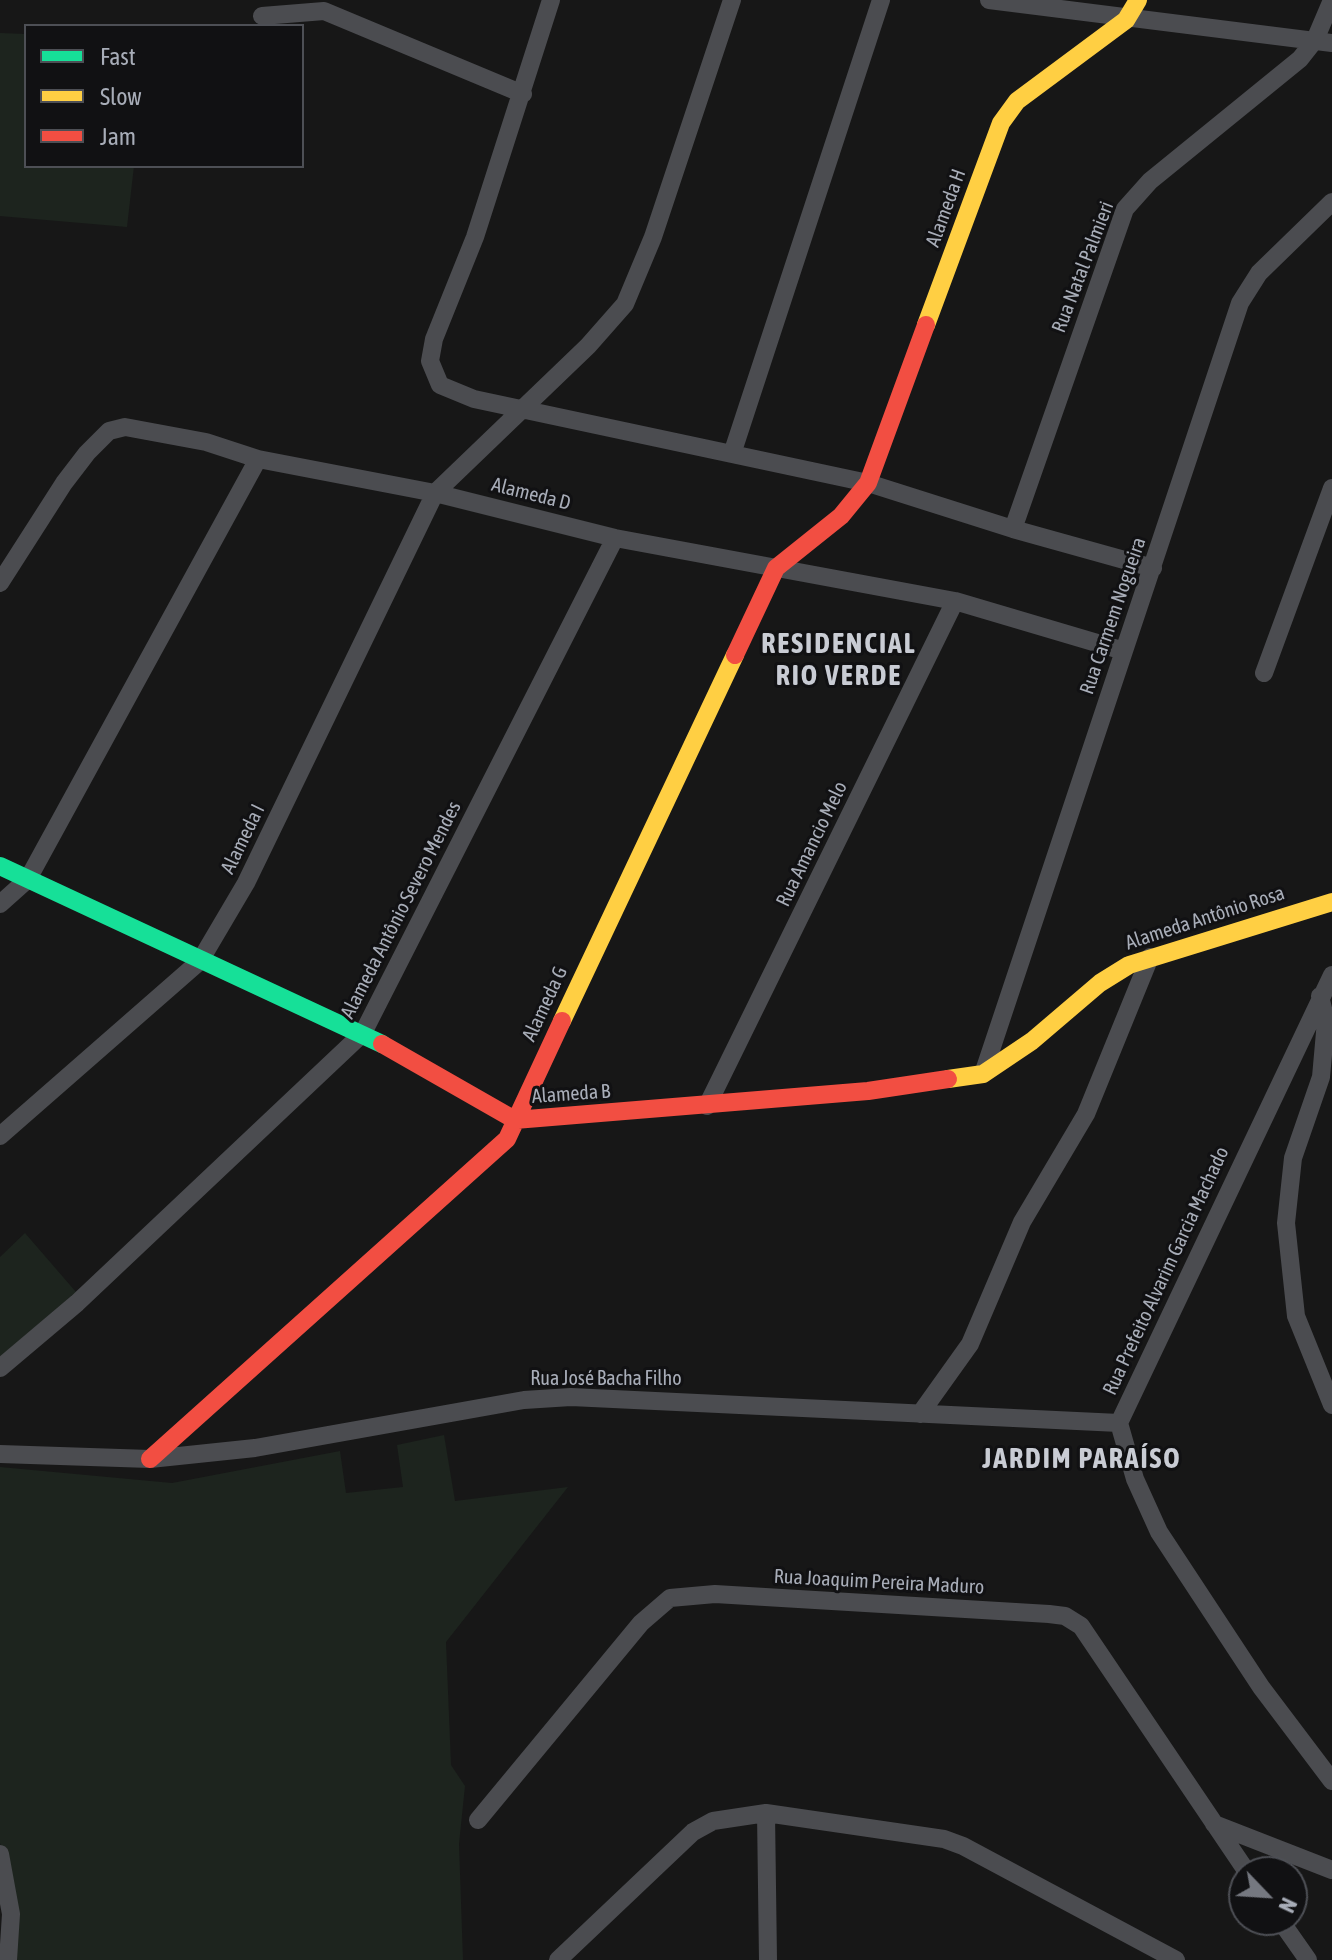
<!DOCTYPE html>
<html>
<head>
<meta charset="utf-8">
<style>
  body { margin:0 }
  #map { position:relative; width:1332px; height:1960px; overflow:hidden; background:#171717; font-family:"Asap Condensed",sans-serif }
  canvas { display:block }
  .legend { position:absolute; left:24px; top:24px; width:280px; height:144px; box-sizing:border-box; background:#111113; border:2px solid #4d4f55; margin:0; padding:10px 14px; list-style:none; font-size:24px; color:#a8adb8 }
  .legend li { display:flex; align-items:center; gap:16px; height:40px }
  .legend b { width:40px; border:2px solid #4d4f55 }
  .north { position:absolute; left:1228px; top:1856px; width:80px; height:80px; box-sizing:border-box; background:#111113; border:2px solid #4d4f55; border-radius:50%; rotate:115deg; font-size:22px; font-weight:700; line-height:32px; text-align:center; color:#a8adb8 }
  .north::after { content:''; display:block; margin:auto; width:28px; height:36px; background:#757880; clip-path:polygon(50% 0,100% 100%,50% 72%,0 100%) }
</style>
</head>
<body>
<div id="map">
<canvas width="1332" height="1960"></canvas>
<ul class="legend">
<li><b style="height:10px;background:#16e098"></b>Fast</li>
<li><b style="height:10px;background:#ffcf43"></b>Slow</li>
<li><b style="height:10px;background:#f24e42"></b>Jam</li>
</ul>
<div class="north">N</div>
</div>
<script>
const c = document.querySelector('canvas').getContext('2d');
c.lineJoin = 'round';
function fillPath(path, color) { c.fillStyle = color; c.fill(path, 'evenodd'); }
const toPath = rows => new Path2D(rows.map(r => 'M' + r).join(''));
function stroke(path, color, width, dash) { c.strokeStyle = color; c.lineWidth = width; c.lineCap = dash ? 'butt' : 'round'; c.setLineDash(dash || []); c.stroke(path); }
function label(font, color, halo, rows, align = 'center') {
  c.font = font + ' "Asap Condensed",sans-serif'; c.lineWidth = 6; c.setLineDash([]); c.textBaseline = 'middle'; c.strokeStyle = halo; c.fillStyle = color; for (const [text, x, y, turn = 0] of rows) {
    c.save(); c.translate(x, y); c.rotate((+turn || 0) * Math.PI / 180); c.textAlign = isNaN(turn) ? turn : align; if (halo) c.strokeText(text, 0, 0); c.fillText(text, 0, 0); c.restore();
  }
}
fillPath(toPath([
  [0,33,26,34,26,166,134,166,127,227,0,216],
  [25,1233,76,1292,0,1357,0,1257],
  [444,1435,455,1501,568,1487,446,1642,451,1765,465,1786,459,1844,463,1960,11,1960,8,1869,0,1843,0,1467,172,1483,340,1451,346,1493,403,1487,397,1445]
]), '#1d241e');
stroke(toPath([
  [551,0,475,237,434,339,430,361,440,385,474,399,868,483,1013,529,1153,568],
  [989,0,1332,43],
  [262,16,324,11,523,94],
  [732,454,881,0],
  [1013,529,1125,209,1150,181,1300,59,1315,40,1332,0],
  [0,583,64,483,87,453,109,431,125,427,206,442,258,459,435,493,615,538,955,601,1124,651],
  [1264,673,1332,488],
  [0,904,28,879,258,459],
  [1332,975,1119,1423,1135,1479,1159,1532,1261,1687,1332,1781],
  [1320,996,1326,1021,1321,1077,1293,1158,1286,1223,1296,1316,1332,1405],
  [983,1074,1240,303,1259,273,1332,202],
  [707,1106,955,601],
  [0,1136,200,961,246,883,435,493,588,346,625,304,653,237,732,0],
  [0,1368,77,1303,363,1033,615,538],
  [920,1414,970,1344,1022,1222,1086,1114,1150,957],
  [0,1454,150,1459,255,1448,524,1400,571,1397,1119,1423],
  [766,1813,768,1960],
  [478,1820,641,1623,670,1598,715,1594,1049,1614,1065,1616,1081,1626,1247,1872],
  [1214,1824,1332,1870],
  [0,1854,11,1914,8,1960],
  [1280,1920,1308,1960],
  [558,1960,693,1832,713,1821,766,1813,944,1839,963,1846,1176,1960]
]), '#4b4c50', 18);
stroke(toPath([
  [0,866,382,1044]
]), '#16e098', 18);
stroke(toPath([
  [926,325,1001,123,1017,101,1126,20,1138,0],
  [562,1021,735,655],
  [948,1079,983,1074,1032,1041,1100,983,1129,965,1332,902]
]), '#ffcf43', 18);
stroke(toPath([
  [735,655,776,568,841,516,868,483,926,325],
  [382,1044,515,1120,868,1091,948,1079],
  [150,1459,507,1139,562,1021]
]), '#f24e42', 18);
label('20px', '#a8adb8', '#111113', [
  ["Alameda H",946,208,-70],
  ["Rua Natal Palmieri",1083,267,-69],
  ["Alameda D",531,494,14],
  ["Rua Carmem Nogueira",1113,616,-71],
  ["Alameda I",243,839,-64],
  ["Rua Amancio Melo",812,844,-64],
  ["Alameda Antônio Severo Mendes",401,910,-63],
  ["Alameda Antônio Rosa",1205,918,-18],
  ["Alameda G",545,1004,-65],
  ["Alameda B",571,1094,-4],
  ["Rua Prefeito Alvarim Garcia Machado",1166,1271,-65],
  ["Rua José Bacha Filho",606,1379],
  ["Rua Joaquim Pereira Maduro",879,1582,3]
]);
c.letterSpacing = '2px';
label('bold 28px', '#c9ccd4', '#111113', [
  ["RESIDENCIAL",839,644],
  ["RIO VERDE",839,676],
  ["JARDIM PARAÍSO",1082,1459]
]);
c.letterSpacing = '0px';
</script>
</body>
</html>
